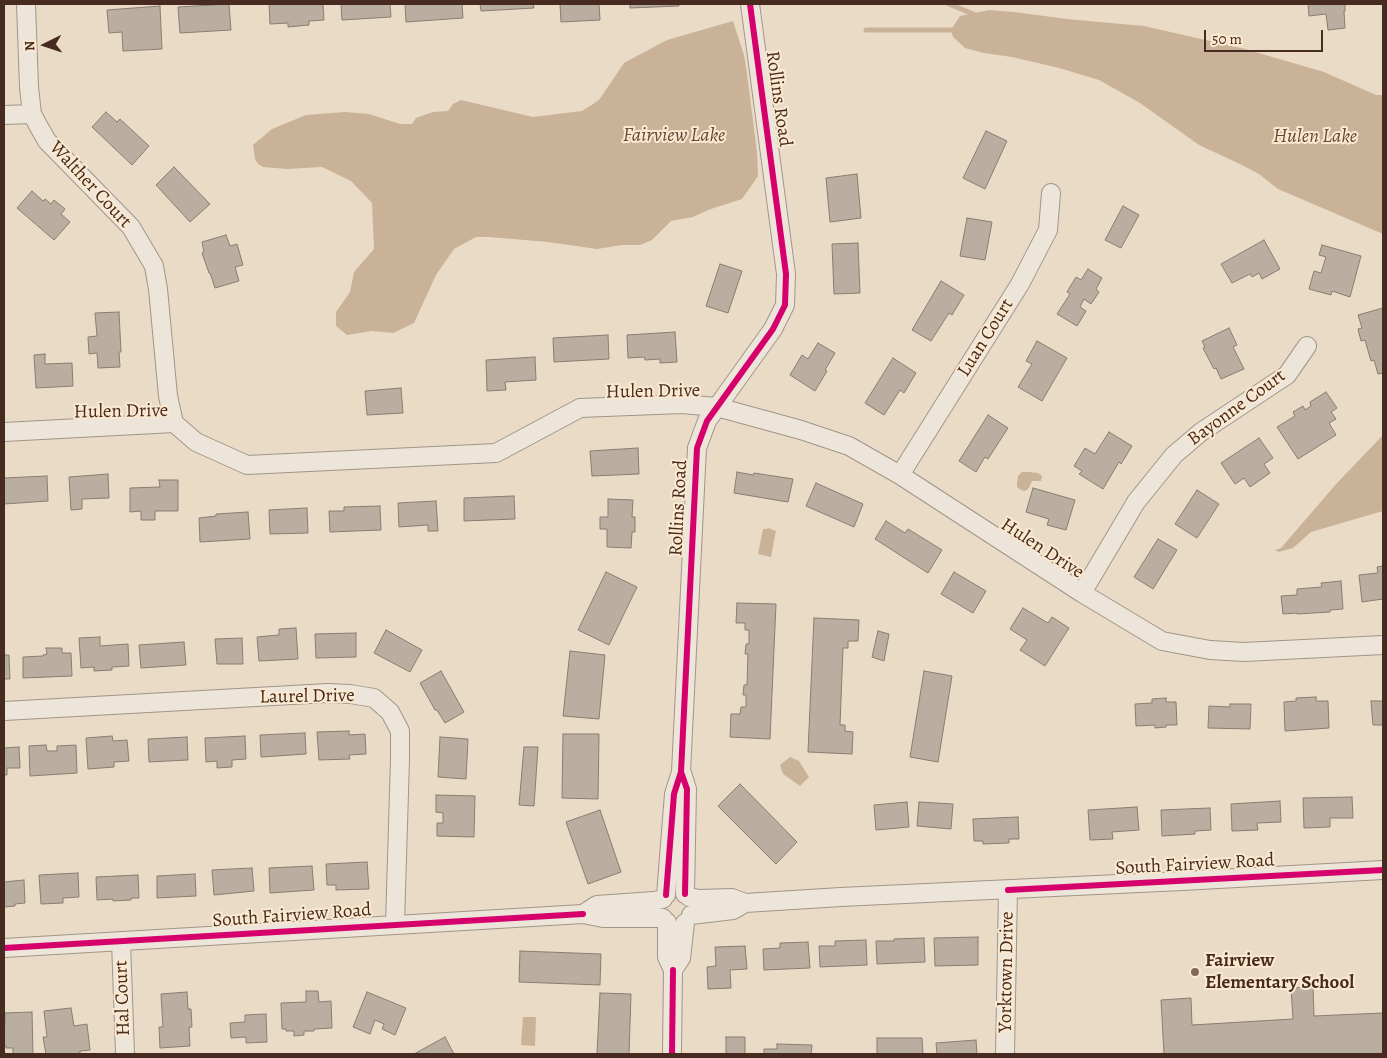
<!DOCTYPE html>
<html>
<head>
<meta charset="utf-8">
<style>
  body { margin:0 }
  #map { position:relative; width:1387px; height:1058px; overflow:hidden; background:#eadbc6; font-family:Alegreya,serif }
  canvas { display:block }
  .frame { position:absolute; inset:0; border:5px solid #472a20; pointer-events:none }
  .north { position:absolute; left:20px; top:20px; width:50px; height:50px; -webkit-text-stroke:4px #fbe9d0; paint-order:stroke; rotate:266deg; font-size:14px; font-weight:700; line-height:20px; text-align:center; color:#472a20 }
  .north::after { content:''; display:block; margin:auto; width:18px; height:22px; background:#472a20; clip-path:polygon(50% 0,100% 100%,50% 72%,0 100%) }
  .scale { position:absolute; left:1204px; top:30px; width:119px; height:22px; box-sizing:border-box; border:2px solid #472a20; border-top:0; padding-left:6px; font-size:15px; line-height:18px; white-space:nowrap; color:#472a20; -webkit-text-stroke:4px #fbe9d0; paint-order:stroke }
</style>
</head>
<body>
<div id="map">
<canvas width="1387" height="1058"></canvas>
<div class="frame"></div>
<div class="north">N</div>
<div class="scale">50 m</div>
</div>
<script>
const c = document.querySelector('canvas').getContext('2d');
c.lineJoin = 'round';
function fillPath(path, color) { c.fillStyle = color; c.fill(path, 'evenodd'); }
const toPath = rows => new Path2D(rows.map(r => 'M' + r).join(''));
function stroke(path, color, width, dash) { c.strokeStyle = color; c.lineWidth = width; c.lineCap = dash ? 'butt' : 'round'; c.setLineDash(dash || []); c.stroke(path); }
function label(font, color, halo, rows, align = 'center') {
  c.font = font + ' Alegreya,serif'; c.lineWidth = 4; c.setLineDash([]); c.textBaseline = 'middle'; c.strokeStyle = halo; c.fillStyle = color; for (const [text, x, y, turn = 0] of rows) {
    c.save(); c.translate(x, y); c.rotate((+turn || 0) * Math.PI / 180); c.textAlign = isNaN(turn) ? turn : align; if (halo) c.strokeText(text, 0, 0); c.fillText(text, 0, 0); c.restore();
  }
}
fillPath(toPath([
  [989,10,1014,12,1067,19,1144,26,1245,49,1324,72,1376,95,1383,95,1383,234,1278,189,1259,174,1240,164,1199,145,1140,103,1099,80,1059,68,1012,57,984,53,965,48,953,37,951,30,960,16],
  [733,21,744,55,747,74,757,152,758,176,742,199,708,210,693,217,671,221,652,240,640,245,622,245,597,249,548,242,489,237,476,237,454,249,436,275,414,323,393,333,372,331,347,335,336,326,336,312,350,292,354,272,374,249,372,203,351,181,322,167,287,169,263,167,258,164,255,159,253,145,272,129,306,115,345,112,369,114,400,124,412,124,416,118,433,112,448,111,453,104,461,100,533,117,582,111,599,100,624,63,667,40],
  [1383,435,1383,511,1311,532,1293,548,1279,552,1275,550,1281,548,1337,483],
  [1022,472,1029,472,1038,473,1042,476,1041,481,1032,481,1029,488,1025,491,1021,490,1017,487,1017,483,1018,476],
  [768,528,776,531,771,557,758,554,763,529,767,529],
  [790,757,799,761,809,777,800,786,783,774,780,765],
  [523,1017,536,1017,535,1046,521,1045]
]), '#cab298');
stroke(toPath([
  [949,4,978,16],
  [866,30,958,30]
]), '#cab298', 5);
const building = toPath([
  [229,4,231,30,180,33,178,7,229,4],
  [269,4,323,4,324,20,309,21,309,25,288,27,288,23,270,24,269,4],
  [341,4,390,4,391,17,342,20,341,4],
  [405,4,462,4,463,18,406,22,405,4],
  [480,4,533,4,534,8,481,11,480,4],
  [560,4,599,4,600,20,561,22,560,4],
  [630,4,679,4,679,6,630,8,630,4],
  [1308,4,1345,4,1345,11,1344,11,1345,28,1328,30,1326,14,1309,16,1308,4],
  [160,6,162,49,123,51,122,32,109,33,107,10,160,6],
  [106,112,117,122,120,119,149,146,132,165,92,127,106,112],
  [986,131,1007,141,985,189,963,178,986,131],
  [174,167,210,204,190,222,156,185,174,167],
  [857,174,861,218,830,222,826,178,857,174],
  [32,191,43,201,45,199,51,204,54,200,65,209,61,214,70,222,54,240,17,208,32,191],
  [1123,206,1139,215,1121,248,1105,240,1123,206],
  [967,218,992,222,985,260,960,256,967,218],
  [226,235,230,246,237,244,243,265,235,267,239,281,215,288,210,273,209,273,202,253,204,252,202,242,226,235],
  [1264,240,1280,269,1262,279,1259,273,1252,277,1250,274,1232,283,1221,264,1264,240],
  [858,243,860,293,834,294,832,244,858,243],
  [1322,245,1361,256,1350,297,1332,291,1331,295,1309,289,1314,271,1321,273,1326,257,1319,255,1322,245],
  [720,264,742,271,728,313,706,306,720,264],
  [1088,269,1102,278,1096,289,1099,292,1091,304,1084,299,1080,307,1086,311,1077,326,1057,314,1070,294,1067,292,1076,277,1081,280,1088,269],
  [941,281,964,295,952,315,949,313,931,341,912,330,941,281],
  [1383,308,1383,373,1378,374,1374,360,1371,361,1365,340,1361,341,1358,329,1362,328,1358,315,1383,308],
  [119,312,121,352,119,352,120,367,98,368,97,353,89,354,88,337,97,336,95,313,119,312],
  [1229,328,1237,345,1233,347,1244,369,1221,379,1216,368,1214,369,1203,348,1205,347,1202,341,1229,328],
  [675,332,677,362,660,363,660,359,645,360,644,357,628,358,627,335,675,332],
  [608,335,609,359,554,362,553,338,608,335],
  [1037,341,1067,358,1042,401,1018,387,1032,364,1026,361,1037,341],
  [818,343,835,353,825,370,827,371,815,391,790,375,802,355,808,359,818,343],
  [45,354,45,364,72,363,73,386,36,388,34,355,45,354],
  [535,357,536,380,505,382,506,390,487,391,486,360,535,357],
  [893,358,916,373,904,393,900,390,884,415,865,403,893,358],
  [401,388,403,413,367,415,365,391,401,388],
  [1326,392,1337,408,1331,412,1336,419,1329,423,1336,435,1298,459,1277,427,1295,416,1293,412,1303,406,1305,410,1311,406,1310,402,1326,392],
  [988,415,1008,428,988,459,985,457,976,472,959,461,988,415],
  [1109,432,1132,446,1121,464,1119,462,1103,489,1079,474,1082,471,1074,466,1085,448,1095,454,1109,432],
  [1259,438,1273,458,1264,464,1270,473,1250,487,1244,478,1235,484,1221,463,1259,438],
  [638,448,639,474,592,476,590,451,638,448],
  [737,472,753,475,754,473,793,479,788,502,734,493,737,472],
  [108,474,109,498,82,499,82,509,71,510,69,477,108,474],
  [47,476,48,501,4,504,4,478,47,476],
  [159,480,178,480,178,511,155,511,155,520,141,520,141,511,130,512,130,488,160,487,159,480],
  [816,483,863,504,854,527,806,506,816,483],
  [1033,488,1075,500,1066,530,1047,525,1049,519,1026,512,1033,488],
  [1197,490,1219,504,1197,538,1175,524,1197,490],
  [514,496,515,519,464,521,464,498,514,496],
  [608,499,633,500,632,517,635,517,635,532,632,532,631,548,607,547,607,529,600,529,600,517,608,517,608,499],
  [436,501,438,531,428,531,428,525,399,527,398,503,436,501],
  [380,506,381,530,330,532,329,511,344,511,344,507,380,506],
  [307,508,308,533,270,534,269,510,307,508],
  [248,512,250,539,200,542,199,518,216,516,216,514,248,512],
  [886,521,905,533,908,529,942,550,928,573,875,539,886,521],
  [1158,539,1177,550,1153,589,1134,577,1158,539],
  [1383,566,1383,599,1362,602,1359,575,1378,573,1377,567,1383,566],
  [606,572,637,587,609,645,578,630,606,572],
  [954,572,986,591,973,613,941,594,954,572],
  [1341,581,1343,609,1330,610,1330,612,1297,614,1297,613,1283,614,1281,596,1297,595,1297,589,1322,587,1321,583,1341,581],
  [737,603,776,604,770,739,730,737,731,714,740,714,741,707,746,707,746,695,743,695,744,685,747,685,748,654,745,654,746,644,749,644,749,630,745,630,745,623,736,623,737,603],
  [1023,608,1048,623,1052,617,1069,628,1045,666,1020,650,1027,640,1010,629,1023,608],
  [814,618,859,620,858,641,848,641,848,648,843,648,840,725,845,725,845,731,853,732,852,754,808,752,814,618],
  [296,628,298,659,259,661,257,637,279,635,279,629,296,628],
  [386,630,422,650,410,672,374,653,386,630],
  [878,631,889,634,884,661,872,657,878,631],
  [356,633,356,657,316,658,315,634,356,633],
  [100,637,100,646,128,644,129,666,112,667,112,670,94,671,94,667,81,668,79,638,100,637],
  [242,638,243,664,217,664,215,639,242,638],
  [184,642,186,665,141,668,139,645,184,642],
  [46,648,62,648,62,653,71,653,72,676,23,678,23,657,43,656,43,655,47,654,46,648],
  [570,651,605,655,599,719,563,716,570,651],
  [4,655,9,655,10,679,4,679,4,655],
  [441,671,464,712,445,723,437,710,435,710,420,683,441,671],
  [924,671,952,676,938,762,910,757,924,671],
  [1316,697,1316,701,1328,701,1329,728,1285,731,1284,702,1296,701,1296,698,1316,697],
  [1166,698,1166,702,1176,702,1177,725,1166,725,1166,727,1155,728,1155,725,1136,726,1135,704,1152,703,1152,699,1166,698],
  [1371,701,1383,701,1383,725,1373,725,1371,701],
  [1230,704,1251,704,1250,729,1208,728,1209,706,1230,707,1230,704],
  [349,731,349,735,365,734,366,754,349,755,350,759,319,760,317,732,349,731],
  [305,733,306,754,261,757,260,735,305,733],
  [563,734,599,734,598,799,562,798,563,734],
  [112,736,113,741,127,740,129,761,114,762,114,767,88,769,86,738,112,736],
  [245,736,246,759,232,760,232,767,217,768,217,761,206,762,205,738,245,736],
  [187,737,188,760,149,762,148,739,187,737],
  [440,737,468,739,466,779,438,777,440,737],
  [46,745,47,751,57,751,57,746,76,745,77,773,30,776,29,746,46,745],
  [19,747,20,768,7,768,7,775,4,775,4,748,19,747],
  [524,747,538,747,534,806,519,805,524,747],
  [740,784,797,842,776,864,718,806,740,784],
  [436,795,475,796,474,837,437,836,437,823,443,823,443,813,436,812,436,795],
  [1352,797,1353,818,1330,818,1330,827,1304,828,1303,798,1352,797],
  [1280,801,1281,822,1257,823,1258,830,1232,831,1231,804,1280,801],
  [907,802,909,827,876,830,874,805,907,802],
  [919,802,953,804,951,829,917,826,919,802],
  [1137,807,1139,830,1112,832,1113,839,1090,840,1088,810,1137,807],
  [1210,808,1211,830,1195,831,1195,834,1162,836,1161,810,1210,808],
  [600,810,621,872,588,884,566,822,600,810],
  [1018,817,1019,839,1009,839,1009,843,983,844,983,841,974,841,973,819,1018,817],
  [367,862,369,889,336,890,336,885,327,885,326,864,367,862],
  [312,866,314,890,270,893,269,868,312,866],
  [252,868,254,891,214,895,212,870,252,868],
  [78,873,79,897,63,898,63,903,41,904,39,875,78,873],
  [195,874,196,896,157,898,157,876,195,874],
  [138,875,139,898,131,898,131,900,113,901,113,899,97,900,96,877,138,875],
  [24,880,25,903,15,904,15,906,4,907,4,882,24,880],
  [978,937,978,965,935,966,934,938,978,937],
  [924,938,925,962,877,964,876,941,894,941,894,939,924,938],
  [866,940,867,965,820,967,819,946,835,946,835,941,866,940],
  [808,942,810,968,764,970,763,949,780,948,780,943,808,942],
  [745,946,747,969,730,970,731,988,708,989,707,967,716,966,715,947,745,946],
  [520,951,601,954,600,985,519,982,520,951],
  [1313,987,1314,1016,1383,1013,1383,1054,1164,1054,1161,1000,1191,998,1192,1025,1293,1019,1291,988,1313,987],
  [306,991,318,991,319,1002,331,1001,332,1028,314,1029,314,1031,304,1031,304,1035,294,1036,294,1031,286,1031,286,1029,282,1029,281,1003,306,1002,306,991],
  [187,992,188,1009,191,1009,192,1027,189,1027,190,1046,160,1048,159,1027,163,1027,161,994,187,992],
  [367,992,406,1008,395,1035,382,1029,384,1024,375,1020,370,1034,353,1027,367,992],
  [600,993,631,994,629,1054,597,1054,600,993],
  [71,1008,74,1026,87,1024,90,1050,80,1051,80,1053,73,1054,46,1054,43,1037,47,1037,44,1011,71,1008],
  [32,1012,33,1054,13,1054,13,1048,6,1048,6,1046,4,1046,5,1013,32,1012],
  [266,1014,267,1042,246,1043,246,1037,231,1038,230,1023,245,1022,245,1015,266,1014],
  [445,1037,454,1054,414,1054,445,1037],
  [726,1037,745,1037,745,1054,714,1054,726,1054,726,1037],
  [877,1038,922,1038,923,1054,877,1054,877,1038],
  [976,1040,977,1054,937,1054,936,1043,976,1040],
  [777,1044,812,1045,811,1054,764,1054,764,1049,777,1049,777,1044]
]);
fillPath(building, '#baaea0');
stroke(building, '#897d72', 1);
const minor = toPath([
  [26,4,29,87,32,114,39,127,47,141,131,227,154,266,158,289,168,396,174,423],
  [4,115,32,114],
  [4,432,174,423,196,442,247,465,496,453,580,408,682,404,717,407,801,430,849,446,900,475,1082,593,1162,641,1210,650,1244,652,1383,645],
  [900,475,1020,284,1048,230,1051,193],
  [1082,593,1136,502,1174,455,1201,432,1287,375,1307,346],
  [4,711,328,693,350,694,374,698,390,712,400,731,400,759,395,924],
  [682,773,687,789,685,894],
  [666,895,674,794,681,772,697,448,707,421,773,329,785,305,786,274,750,4],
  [689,897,699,899,732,898,745,903],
  [583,914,597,905,654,901,663,899],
  [691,915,733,910,745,903,841,897,1182,881,1383,870],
  [667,922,667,957,673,970,672,1054],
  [121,941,125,1054],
  [4,948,583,914,603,918,663,918],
  [673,970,681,958,685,923],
  [1005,1054,1008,890]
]);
stroke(minor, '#a19588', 20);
stroke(minor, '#ede5da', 18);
stroke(toPath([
  [681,772,687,789,685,894],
  [1008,890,1383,870],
  [666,895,674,794,681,772,697,448,707,421,773,329,785,305,786,274,750,4],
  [4,948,583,914],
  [672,1054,673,970]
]), '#d6006c', 6);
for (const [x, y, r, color] of [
  [1195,972,5,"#80685a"]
]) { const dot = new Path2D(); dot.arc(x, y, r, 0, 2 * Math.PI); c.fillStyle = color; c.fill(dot); stroke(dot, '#fbe9d0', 2); }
label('19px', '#472a20', '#fbe9d0', [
  ["Rollins Road",778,99,82],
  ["Walther Court",90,185,47],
  ["Luan Court",986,338,-58],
  ["Hulen Drive",653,392,-1],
  ["Bayonne Court",1237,408,-36],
  ["Hulen Drive",121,412,-1],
  ["Rollins Road",679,508,-87],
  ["Hulen Drive",1042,549,33],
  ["Laurel Drive",307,697,-1],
  ["South Fairview Road",1195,865,-3],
  ["South Fairview Road",292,916,-4],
  ["Yorktown Drive",1007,972,-89],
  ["Hal Court",123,998,-92]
]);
label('bold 19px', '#472a20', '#fbe9d0', [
  ["Fairview",1205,961],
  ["Elementary School",1205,983]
], 'left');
label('italic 20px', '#644839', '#fbe9d0', [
  ["Fairview Lake",674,136],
  ["Hulen Lake",1315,137]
]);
</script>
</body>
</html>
